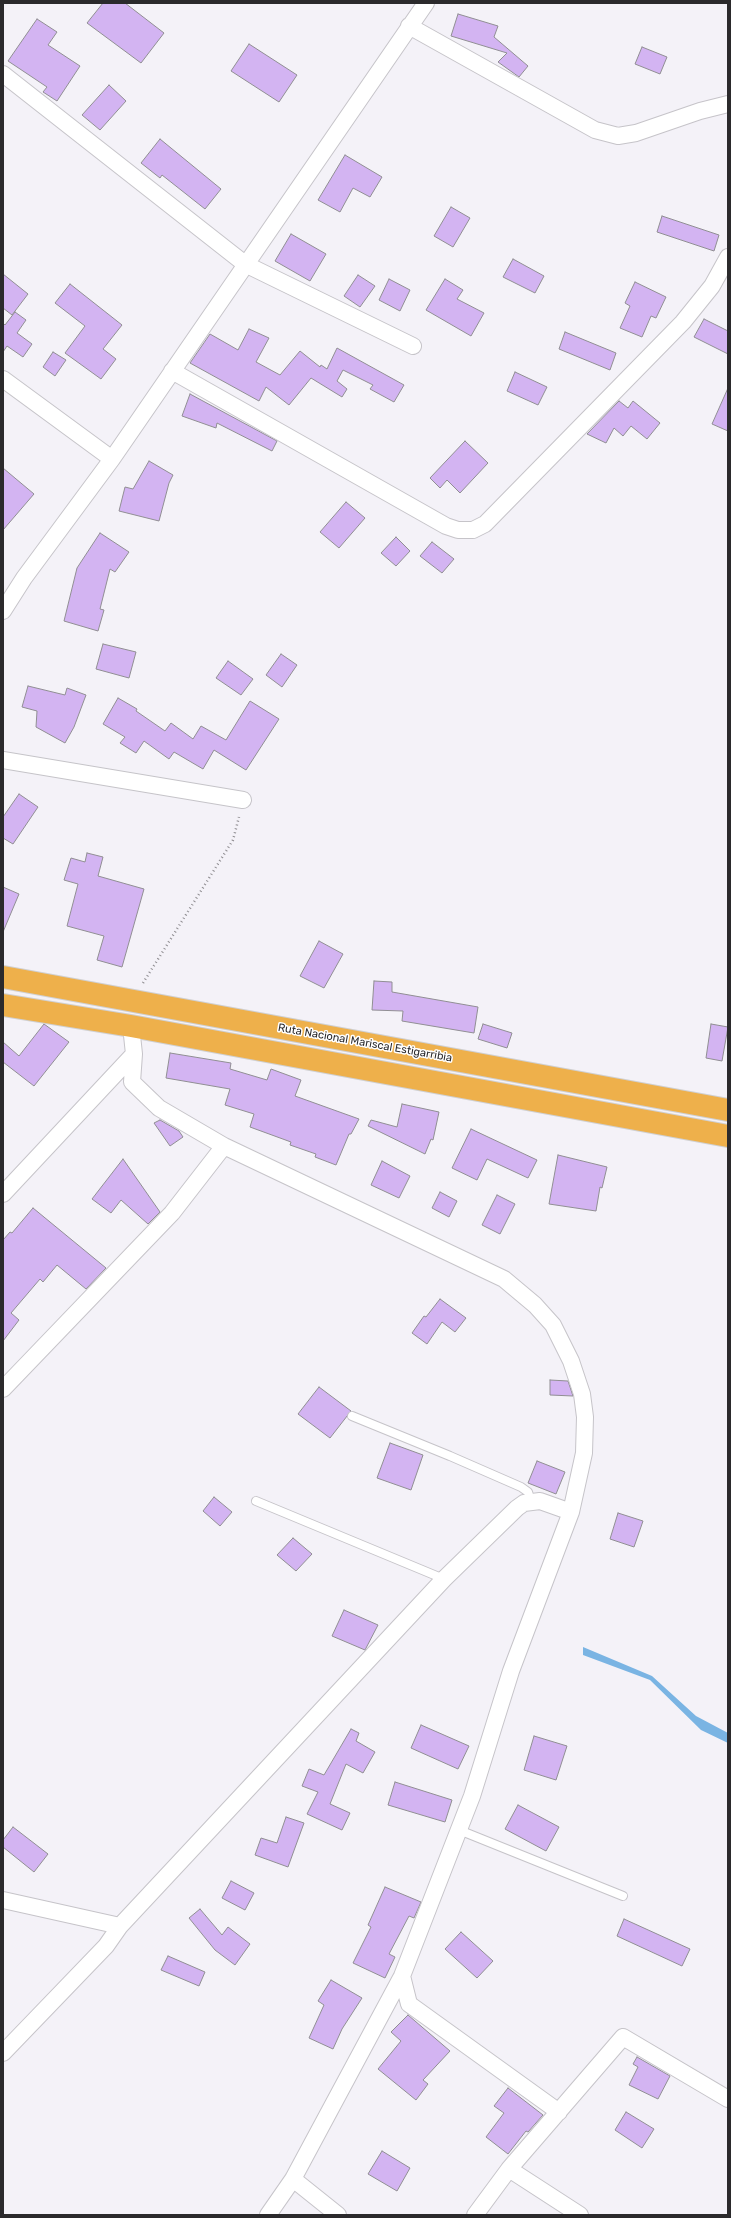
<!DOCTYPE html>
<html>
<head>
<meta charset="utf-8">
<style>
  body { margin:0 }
  #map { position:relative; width:731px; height:2218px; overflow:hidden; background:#f4f2f8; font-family:Rubik,sans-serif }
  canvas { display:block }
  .frame { position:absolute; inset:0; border:4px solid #2b2a2c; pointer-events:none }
</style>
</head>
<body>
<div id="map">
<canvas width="731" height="2218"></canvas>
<div class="frame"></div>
</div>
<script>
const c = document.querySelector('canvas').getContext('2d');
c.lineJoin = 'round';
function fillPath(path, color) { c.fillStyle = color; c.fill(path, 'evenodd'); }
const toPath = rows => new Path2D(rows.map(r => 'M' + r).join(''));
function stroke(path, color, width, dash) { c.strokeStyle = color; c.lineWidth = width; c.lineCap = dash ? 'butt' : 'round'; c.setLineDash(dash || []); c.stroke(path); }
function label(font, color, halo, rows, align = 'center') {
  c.font = font + ' Rubik,sans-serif'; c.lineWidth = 3; c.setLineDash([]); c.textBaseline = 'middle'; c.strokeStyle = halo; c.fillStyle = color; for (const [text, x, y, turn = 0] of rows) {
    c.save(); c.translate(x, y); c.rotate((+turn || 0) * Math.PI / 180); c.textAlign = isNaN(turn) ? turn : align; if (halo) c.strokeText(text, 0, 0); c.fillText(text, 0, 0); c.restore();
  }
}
fillPath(toPath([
  [583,1647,652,1676,696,1716,728,1733,728,1743,701,1730,650,1680,583,1655]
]), '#7ab4e3');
const building = toPath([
  [103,3,125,3,164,33,141,63,87,23,103,3],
  [458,14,498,26,494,37,528,66,519,77,498,62,507,53,451,36,458,14],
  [37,19,57,32,48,45,80,66,57,101,43,92,47,87,8,61,37,19],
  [249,44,297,75,279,102,231,71,249,44],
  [642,47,667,57,660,74,635,64,642,47],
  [109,85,126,101,100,130,82,115,109,85],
  [160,139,221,189,205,209,162,175,160,178,141,163,160,139],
  [345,155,382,177,370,197,353,188,340,212,318,200,345,155],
  [451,207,470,218,453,247,434,236,451,207],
  [662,216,719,235,714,251,657,232,662,216],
  [291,234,326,254,310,281,275,261,291,234],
  [513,259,544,276,535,293,503,277,513,259],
  [3,274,28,294,12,315,3,308,3,274],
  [358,275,375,286,360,307,344,296,358,275],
  [389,279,410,290,400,311,379,300,389,279],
  [445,279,463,290,457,299,484,313,471,336,426,310,445,279],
  [635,282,666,297,656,318,651,316,642,337,620,328,630,306,625,303,635,282],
  [70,284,122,325,103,349,116,359,101,379,65,353,85,326,55,303,70,284],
  [15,312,26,320,17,333,32,344,23,357,7,346,3,352,3,323,5,325,15,312],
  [704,319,728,331,728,354,694,337,704,319],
  [249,329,269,338,256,362,280,375,300,351,320,367,321,365,327,369,337,348,404,385,394,402,370,389,373,385,343,370,337,381,347,389,342,397,311,378,289,405,266,387,259,401,190,363,210,334,238,350,249,329],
  [565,332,616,353,610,370,559,349,565,332],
  [53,352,66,360,55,376,43,367,53,352],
  [515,372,547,387,538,405,507,391,515,372],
  [728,388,728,431,712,424,728,388],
  [190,394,277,441,272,451,217,423,216,428,182,416,190,394],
  [619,401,628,408,633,401,660,423,647,439,631,426,623,436,614,428,606,443,587,434,619,401],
  [465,441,488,463,460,493,447,480,440,488,430,478,465,441],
  [149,461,173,475,169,483,159,521,119,511,125,487,133,489,149,461],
  [3,468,34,494,3,530,3,468],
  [346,502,365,518,339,548,320,532,346,502],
  [100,533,129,552,115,572,110,569,100,609,104,610,98,631,64,621,77,568,100,533],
  [396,537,410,551,396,566,381,553,396,537],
  [432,542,454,559,442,573,420,556,432,542],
  [103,644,136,652,129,678,96,669,103,644],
  [281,654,297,665,282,687,266,675,281,654],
  [228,661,253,679,241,695,216,678,228,661],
  [28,686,65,695,67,688,86,695,74,727,65,743,36,727,37,711,22,707,28,686],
  [118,698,137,709,136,711,165,731,171,723,193,739,201,726,226,740,250,701,279,719,246,770,214,750,203,769,174,752,169,759,144,741,136,753,120,743,125,737,103,724,118,698],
  [19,794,38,807,13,844,3,838,3,817,19,794],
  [87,853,103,857,98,876,144,889,122,967,97,960,104,936,67,926,78,884,64,880,71,858,85,862,87,853],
  [3,887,19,894,3,932,3,887],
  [319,941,343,954,324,988,300,976,319,941],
  [374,981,392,982,392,992,478,1007,474,1033,402,1021,403,1011,372,1010,374,981],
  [44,1024,69,1042,34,1086,3,1062,3,1042,19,1056,44,1024],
  [483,1024,512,1033,507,1048,478,1039,483,1024],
  [711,1024,728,1027,722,1061,706,1058,711,1024],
  [170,1053,231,1063,230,1069,267,1080,271,1069,301,1080,295,1096,359,1119,351,1134,349,1134,336,1165,315,1157,316,1154,290,1145,291,1142,250,1127,254,1114,225,1105,230,1089,166,1078,170,1053],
  [402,1104,439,1112,433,1140,431,1139,425,1154,368,1126,371,1120,397,1127,402,1104],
  [160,1120,179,1131,183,1137,170,1146,154,1123,160,1120],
  [471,1129,537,1160,528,1178,487,1159,477,1180,452,1168,471,1129],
  [558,1155,607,1167,602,1188,600,1187,596,1211,549,1204,558,1155],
  [123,1159,160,1212,148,1224,121,1200,111,1213,92,1199,123,1159],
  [382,1161,410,1176,399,1198,371,1185,382,1161],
  [440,1192,457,1201,449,1217,432,1208,440,1192],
  [497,1195,515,1204,500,1234,482,1225,497,1195],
  [33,1208,106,1268,86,1289,57,1265,43,1282,40,1279,11,1313,19,1320,3,1341,3,1240,10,1232,12,1233,33,1208],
  [440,1299,466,1318,455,1332,442,1322,427,1344,412,1333,424,1316,426,1317,440,1299],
  [550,1380,568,1381,573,1396,550,1395,550,1380],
  [319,1387,351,1411,330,1438,298,1414,319,1387],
  [390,1443,423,1455,411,1490,377,1478,390,1443],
  [537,1461,565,1472,556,1494,528,1483,537,1461],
  [214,1497,232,1512,220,1526,203,1511,214,1497],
  [618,1513,643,1521,634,1547,610,1539,618,1513],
  [293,1538,312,1554,296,1571,277,1555,293,1538],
  [344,1610,378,1625,365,1650,332,1636,344,1610],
  [421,1725,469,1746,458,1769,411,1748,421,1725],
  [351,1729,359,1733,356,1741,375,1752,363,1773,346,1764,330,1804,350,1813,342,1830,307,1814,318,1792,302,1786,309,1769,324,1775,351,1729],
  [534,1736,567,1746,556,1780,524,1770,534,1736],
  [395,1782,452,1800,445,1822,388,1805,395,1782],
  [518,1805,559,1827,546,1851,505,1829,518,1805],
  [286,1817,304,1823,288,1867,255,1855,261,1838,277,1843,286,1817],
  [13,1827,48,1854,34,1872,3,1847,3,1840,13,1827],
  [231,1881,254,1893,245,1910,222,1898,231,1881],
  [385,1887,421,1902,414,1918,409,1916,389,1954,395,1957,385,1978,353,1963,371,1927,368,1925,385,1887],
  [200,1909,222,1935,228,1927,250,1944,235,1965,215,1950,189,1918,200,1909],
  [624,1919,690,1949,682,1966,617,1936,624,1919],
  [461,1932,493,1961,477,1978,445,1949,461,1932],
  [168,1956,205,1972,199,1986,161,1970,168,1956],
  [331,1980,362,1998,342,2029,333,2049,309,2038,324,2005,318,2001,331,1980],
  [408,2015,450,2051,423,2080,428,2084,416,2100,378,2069,401,2041,391,2032,408,2015],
  [637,2057,670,2076,658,2099,629,2085,638,2067,633,2064,637,2057],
  [508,2088,543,2115,528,2132,526,2131,508,2154,486,2137,504,2113,494,2106,508,2088],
  [626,2112,654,2129,642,2148,615,2130,626,2112],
  [382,2151,410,2168,397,2191,368,2174,382,2151]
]);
fillPath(building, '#d3b4f2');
stroke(building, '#908e93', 1);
const lane = toPath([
  [352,1416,450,1456,521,1487,528,1492,531,1501],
  [256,1501,444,1579],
  [459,1830,623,1896]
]);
const street = toPath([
  [409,26,595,130,618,136,636,133,700,111,728,104],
  [3,74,245,264,413,346],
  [172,371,446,526,458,530,473,530,485,524,683,322,712,286,728,257],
  [3,379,112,459],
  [3,611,24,578,112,459,426,3],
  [3,760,243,800],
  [131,1026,134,1054,132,1082,159,1108,224,1146,504,1279,535,1305,553,1325,571,1361,582,1394,585,1417,584,1453,571,1512,511,1671,472,1796,402,1976,293,2179,268,2215],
  [3,1194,134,1054],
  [3,1389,172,1213,224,1146],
  [3,1900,120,1926],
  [402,1976,409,2004,559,2112],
  [3,2053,106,1946,120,1926,444,1579,517,1508,524,1503,540,1501,571,1512],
  [509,2169,580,2215],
  [293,2179,338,2215],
  [475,2215,509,2169,623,2037,728,2099]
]);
const highway = toPath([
  [3,977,728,1110],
  [3,1005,131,1026,728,1136]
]);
stroke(lane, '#c6c4c9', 10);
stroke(street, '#c6c4c9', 18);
stroke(highway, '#d0d0d1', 24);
stroke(toPath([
  [143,983,233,840,239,817]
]), '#8f8d91', 2.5, [1, 3]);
stroke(lane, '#fff', 8);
stroke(street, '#fff', 16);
stroke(highway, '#eeb04b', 22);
label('11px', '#2b2a2c', '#fff', [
  ["Ruta Nacional Mariscal Estigarribia",365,1043,10]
]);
</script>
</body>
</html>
